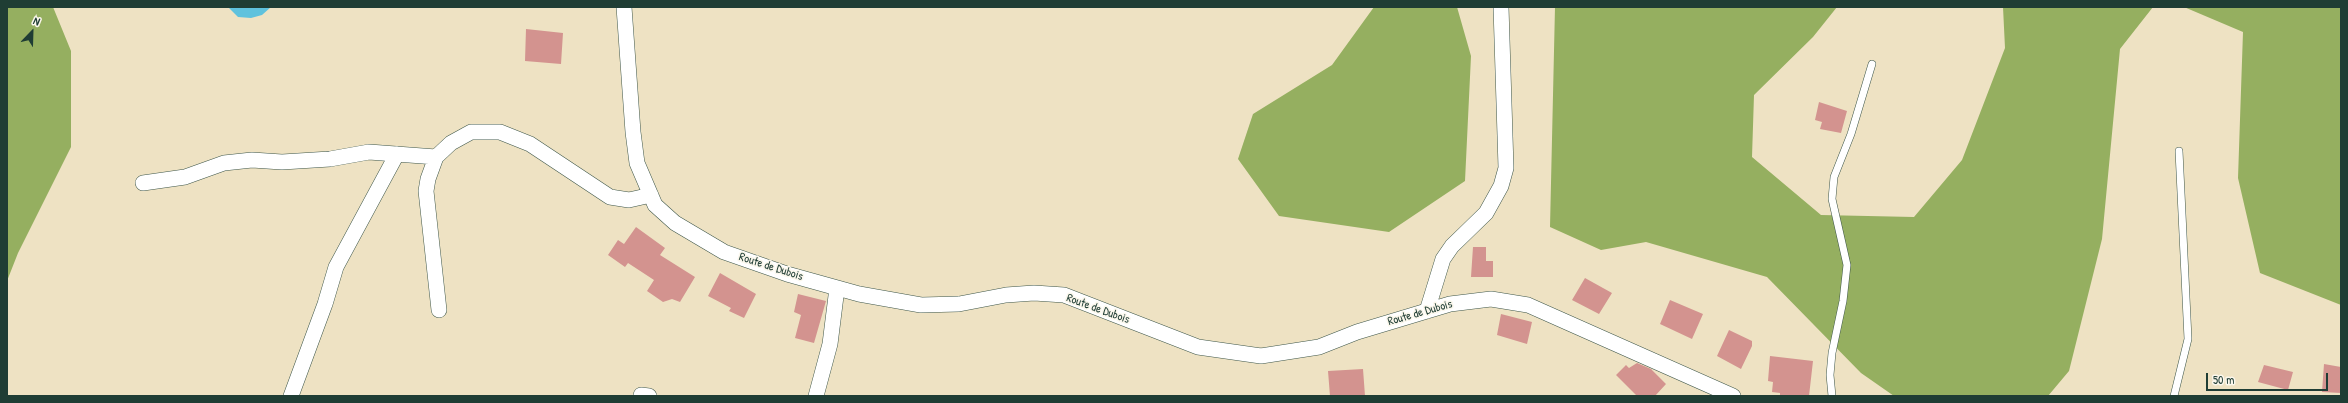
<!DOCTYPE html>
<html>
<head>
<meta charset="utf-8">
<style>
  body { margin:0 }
  #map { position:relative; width:2348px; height:403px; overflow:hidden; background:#eee2c3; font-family:"Patrick Hand",sans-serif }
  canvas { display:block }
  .frame { position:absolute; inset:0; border:8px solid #1f3d34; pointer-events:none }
  .north { position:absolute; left:12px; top:12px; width:40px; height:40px; -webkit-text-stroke:3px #fbf7ec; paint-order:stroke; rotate:23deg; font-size:11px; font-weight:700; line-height:16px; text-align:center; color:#1f3d34 }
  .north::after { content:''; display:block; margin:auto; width:14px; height:18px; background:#1f3d34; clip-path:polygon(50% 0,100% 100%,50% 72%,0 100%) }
  .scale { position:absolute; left:2206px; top:373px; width:122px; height:18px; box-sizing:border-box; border:2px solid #1f3d34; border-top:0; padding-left:5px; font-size:12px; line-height:14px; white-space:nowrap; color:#1f3d34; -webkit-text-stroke:3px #fbf7ec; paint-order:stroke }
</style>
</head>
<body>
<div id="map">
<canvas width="2348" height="403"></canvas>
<div class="frame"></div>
<div class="north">N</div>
<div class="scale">50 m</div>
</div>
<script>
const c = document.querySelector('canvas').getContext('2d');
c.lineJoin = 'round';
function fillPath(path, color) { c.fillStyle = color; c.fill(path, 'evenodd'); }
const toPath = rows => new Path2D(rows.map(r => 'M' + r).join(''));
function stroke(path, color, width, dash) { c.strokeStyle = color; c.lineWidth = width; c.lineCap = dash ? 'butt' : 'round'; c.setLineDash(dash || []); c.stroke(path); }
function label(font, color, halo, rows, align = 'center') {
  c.font = font + ' "Patrick Hand",sans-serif'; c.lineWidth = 3; c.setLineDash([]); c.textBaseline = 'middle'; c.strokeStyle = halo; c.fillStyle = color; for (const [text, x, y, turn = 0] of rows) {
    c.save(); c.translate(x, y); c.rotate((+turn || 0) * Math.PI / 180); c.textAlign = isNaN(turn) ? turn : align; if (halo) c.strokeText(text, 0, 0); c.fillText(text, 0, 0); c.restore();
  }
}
fillPath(toPath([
  [7,7,53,7,71,51,71,147,18,253,7,281],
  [1374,7,1457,7,1471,56,1465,181,1389,232,1279,216,1238,159,1253,114,1332,65],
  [1555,7,1837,7,1813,37,1754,95,1752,157,1821,215,1914,217,1962,160,2005,48,2003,7,2153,7,2120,49,2102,239,2069,371,2048,396,1894,396,1861,373,1767,277,1646,242,1601,250,1550,227],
  [2184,7,2341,7,2341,305,2260,273,2238,178,2243,32]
]), '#95af60');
fillPath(toPath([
  [228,7,271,7,262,15,251,18,238,17]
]), '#5fc2dd');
fillPath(toPath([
  [526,29,563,33,561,64,525,61],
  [1819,102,1847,111,1841,133,1820,129,1822,122,1815,120],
  [636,227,665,248,660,255,695,277,680,302,672,299,663,302,647,291,654,280,628,263,625,267,608,255,618,240,624,244],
  [1473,247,1486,247,1486,261,1493,261,1493,277,1471,277],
  [720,273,756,294,744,318,729,311,731,308,708,296],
  [1585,278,1612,293,1599,314,1572,300],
  [798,294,826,301,814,343,795,338,801,315,794,312],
  [1670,300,1703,314,1692,339,1660,324],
  [1501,314,1532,322,1527,344,1497,335],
  [1729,330,1752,341,1752,346,1741,369,1717,356],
  [1770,356,1813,361,1809,396,1780,396,1780,393,1772,392,1773,382,1768,381],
  [1637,363,1651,369,1666,384,1655,396,1637,396,1616,375,1626,365,1629,368],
  [2324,364,2341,367,2341,393,2322,392],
  [2264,365,2293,372,2288,390,2258,382],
  [1363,369,1365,396,1330,396,1328,371]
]), '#d3938f');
const lane = toPath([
  [1832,396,1830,375,1832,353,1843,301,1847,265,1832,199,1834,177,1851,134,1872,64],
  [2174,396,2188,339,2179,151]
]);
const street = toPath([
  [624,7,633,132,637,163,655,205,675,223,724,252,787,274,859,294,921,305,959,304,1006,295,1034,293,1064,295,1198,347,1261,356,1319,347,1357,332,1450,304,1491,299,1528,305,1733,396],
  [143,183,185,177,224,163,252,160,282,162,330,159,369,152,436,157],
  [439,310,426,191,428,179,436,157,451,143,471,132,500,132,530,144,610,197,629,200,651,195],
  [1427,311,1443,259,1452,246,1486,213,1501,186,1506,168,1501,7],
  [641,395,649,396],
  [291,396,325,304,336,267,397,154],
  [816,396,830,344,837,288]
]);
stroke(lane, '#3e5649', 8);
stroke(street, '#3e5649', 16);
stroke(lane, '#fff', 7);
stroke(street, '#fff', 15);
label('12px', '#1f3d34', '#fbf7ec', [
  ["Route de Dubois",771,267,18],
  ["Route de Dubois",1098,309,20],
  ["Route de Dubois",1420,313,-16]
]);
</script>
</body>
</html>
